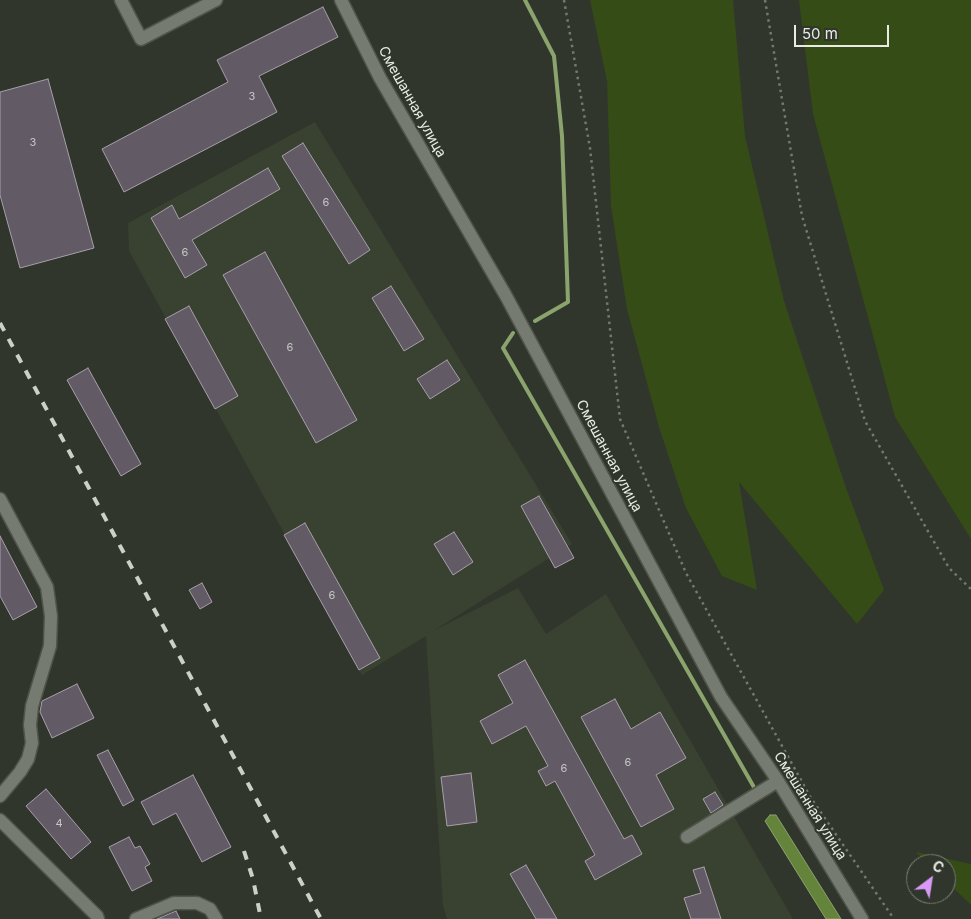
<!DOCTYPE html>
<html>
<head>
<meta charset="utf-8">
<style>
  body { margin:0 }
  #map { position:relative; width:971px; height:919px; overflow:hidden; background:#31362c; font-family:Inter,sans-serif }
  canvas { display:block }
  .north { position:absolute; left:906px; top:854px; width:50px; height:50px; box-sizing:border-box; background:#31362c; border:1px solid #7a7f76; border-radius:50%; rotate:31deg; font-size:14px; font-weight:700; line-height:20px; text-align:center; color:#e8ece5 }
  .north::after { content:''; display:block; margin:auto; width:18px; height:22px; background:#d99af7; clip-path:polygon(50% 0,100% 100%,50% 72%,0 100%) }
  .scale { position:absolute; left:794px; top:25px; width:95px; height:22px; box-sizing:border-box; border:2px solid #e8ece5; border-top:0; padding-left:6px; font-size:15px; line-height:18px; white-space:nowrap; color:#e8ece5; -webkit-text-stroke:4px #31362c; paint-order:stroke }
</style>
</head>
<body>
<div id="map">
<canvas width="971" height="919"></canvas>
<div class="north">С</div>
<div class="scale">50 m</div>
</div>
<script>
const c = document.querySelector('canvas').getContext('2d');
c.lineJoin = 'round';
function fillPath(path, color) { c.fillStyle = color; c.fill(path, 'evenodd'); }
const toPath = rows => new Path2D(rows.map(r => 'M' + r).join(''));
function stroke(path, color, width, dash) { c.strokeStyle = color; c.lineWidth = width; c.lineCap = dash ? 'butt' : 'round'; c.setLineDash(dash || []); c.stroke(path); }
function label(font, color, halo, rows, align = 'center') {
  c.font = font + ' Inter,sans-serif'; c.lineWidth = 4; c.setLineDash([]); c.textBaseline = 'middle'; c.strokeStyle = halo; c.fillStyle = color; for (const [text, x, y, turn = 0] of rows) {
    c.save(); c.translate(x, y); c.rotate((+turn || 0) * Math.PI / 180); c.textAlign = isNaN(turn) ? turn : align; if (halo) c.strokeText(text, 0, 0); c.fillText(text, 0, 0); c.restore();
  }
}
fillPath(toPath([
  [315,122,572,544,433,631,518,588,546,634,606,594,793,919,447,919,443,906,426,636,362,675,129,251,128,223]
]), '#394131');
fillPath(toPath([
  [590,0,733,0,745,136,784,301,845,485,884,590,857,624,739,482,757,590,722,576,686,508,659,427,627,309,611,206,607,81],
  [799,0,971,0,971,539,895,417,813,114],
  [916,852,971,864,971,905,946,881,946,864,928,864]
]), '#354c16');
const water = toPath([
  [770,815,776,815,841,919,826,919,765,821,770,815]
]);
fillPath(water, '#63843a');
stroke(water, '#8ba36d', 1);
stroke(toPath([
  [525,0,554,56,562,136,568,302,535,321],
  [513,333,503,348,755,789]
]), '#8ba36d', 4);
const building = toPath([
  [323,7,338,37,259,76,277,112,124,192,102,149,228,82,217,60,323,7],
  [48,79,94,248,20,268,0,195,0,92,48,79],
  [303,143,370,250,349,264,282,156,303,143],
  [268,168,280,189,192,240,207,265,185,278,151,218,172,205,179,219,268,168],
  [265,252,357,420,316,443,223,275,265,252],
  [391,286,424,339,404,351,372,298,391,286],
  [189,306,238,396,215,409,165,319,189,306],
  [447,360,460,380,430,399,417,379,447,360],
  [88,368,141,464,121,476,67,380,88,368],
  [539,496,574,558,555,568,521,506,539,496],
  [305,523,380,658,359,670,284,535,305,523],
  [454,532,473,562,453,575,434,544,454,532],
  [0,536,37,607,13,620,0,596,0,536],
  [202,583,212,602,200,609,189,590,202,583],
  [525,660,624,839,632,835,642,854,595,880,585,861,595,855,555,781,546,786,538,771,548,766,526,726,492,744,480,721,513,703,498,675,525,660],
  [77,684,94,718,52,738,40,712,42,701,77,684],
  [615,699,631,729,660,712,686,758,656,775,674,809,641,827,581,717,615,699],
  [108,750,134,800,123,806,97,755,108,750],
  [471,773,477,822,447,826,441,777,471,773],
  [193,775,231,847,202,862,176,813,153,825,141,802,193,775],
  [46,789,91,842,71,859,26,806,46,789],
  [715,792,723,805,711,813,703,799,715,792],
  [129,837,135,848,140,846,150,864,145,867,152,881,132,891,109,847,129,837],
  [526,865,557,919,536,919,510,874,526,865],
  [704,867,721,919,691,919,684,898,701,893,693,870,704,867],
  [176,911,180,919,157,919,176,911]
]);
fillPath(building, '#625b65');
stroke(building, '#a79fab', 1);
const minor = toPath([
  [121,0,141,39,216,0],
  [341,0,380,78,506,296,721,697,778,781,862,919],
  [0,499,47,587,51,616,50,646,32,706,30,725,32,743,28,759,20,772,0,796],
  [0,820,97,916,98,919],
  [687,837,778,781],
  [136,919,174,903,197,903,210,909,216,919]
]);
stroke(minor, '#4f534a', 15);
stroke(toPath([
  [564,0,590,148,620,419,686,573,811,798,894,919],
  [765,0,802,216,865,421,949,568,971,589]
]), '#747970', 2.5, [2.5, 4]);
stroke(minor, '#757b70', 12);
stroke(toPath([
  [0,323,321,919],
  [244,851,253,879,261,919]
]), '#ccd0c8', 4, [9, 9]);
label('11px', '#c6c8c5', null, [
  ["3",252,97],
  ["3",33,143],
  ["6",326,203],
  ["6",185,253],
  ["6",290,348],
  ["6",332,596],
  ["6",628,763],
  ["6",564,769],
  ["4",59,824]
]);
label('14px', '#e8ece5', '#31362c', [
  ["Смешанная улица",412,102,61],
  ["Смешанная улица",609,456,62],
  ["Смешанная улица",810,806,58]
]);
</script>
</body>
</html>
